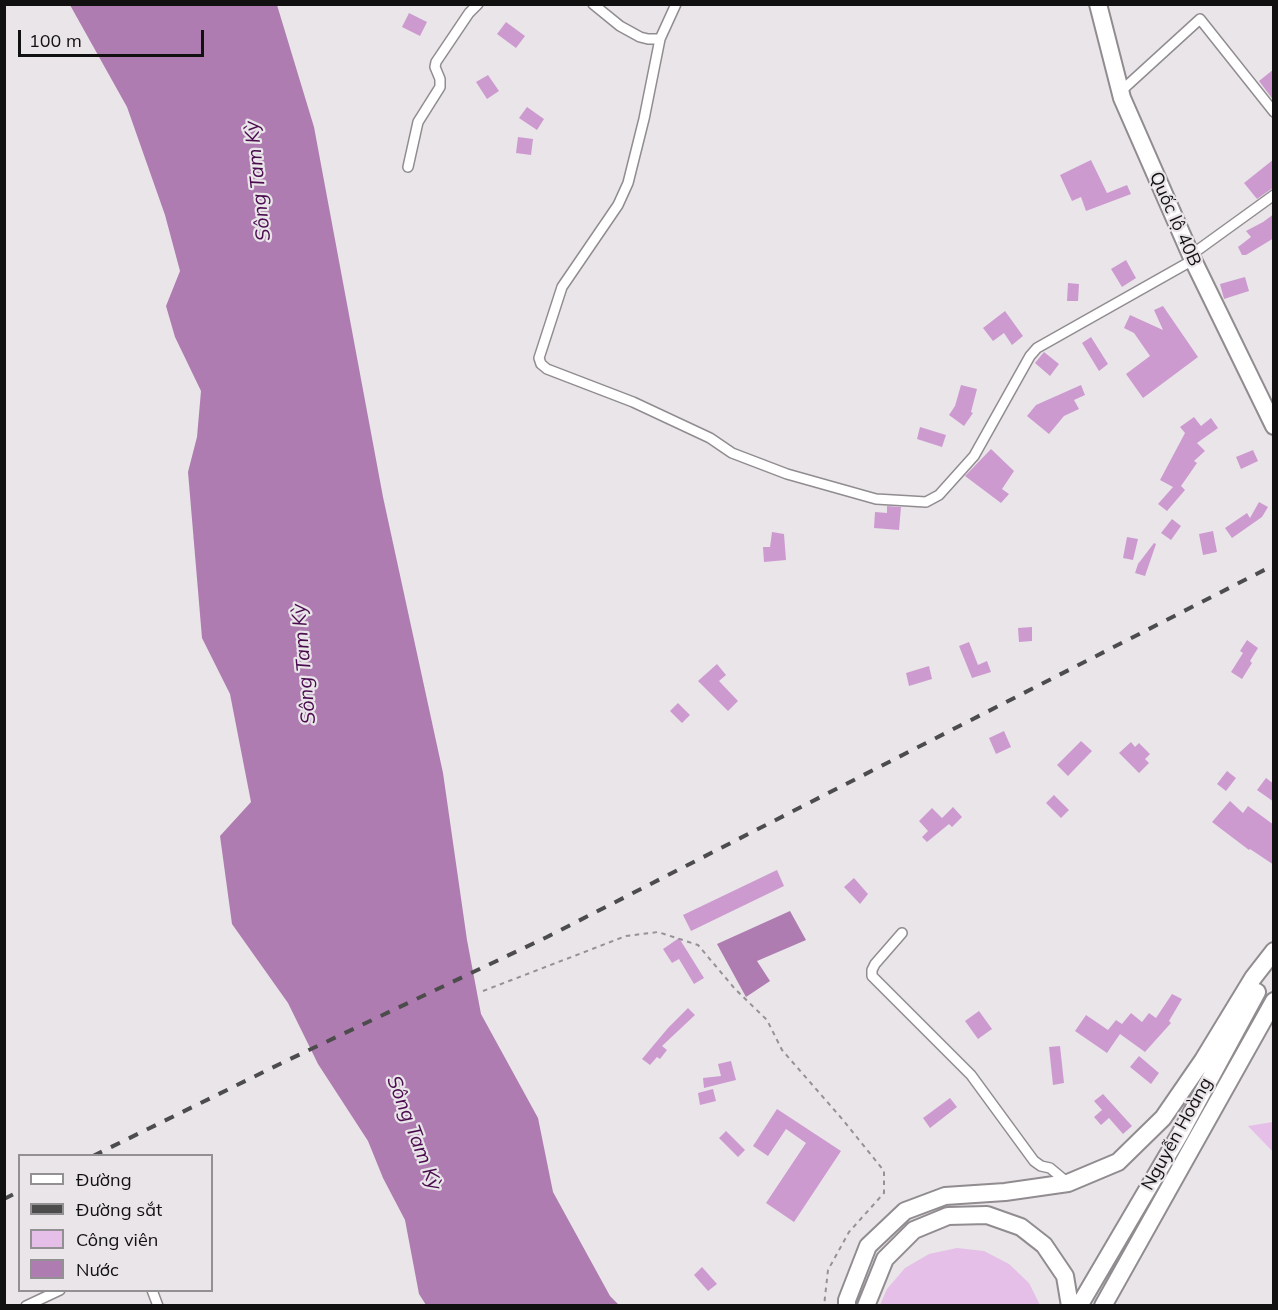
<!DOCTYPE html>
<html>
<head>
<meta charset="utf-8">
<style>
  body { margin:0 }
  #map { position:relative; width:1278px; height:1310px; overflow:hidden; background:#e9e5e9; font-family:Mulish,sans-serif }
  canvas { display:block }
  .frame { position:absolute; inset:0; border:6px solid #121112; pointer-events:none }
  .legend { position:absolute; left:18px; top:1154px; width:195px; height:138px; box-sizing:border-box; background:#e9e5e9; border:2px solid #939093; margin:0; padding:8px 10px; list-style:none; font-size:18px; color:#121112 }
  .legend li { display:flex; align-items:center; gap:12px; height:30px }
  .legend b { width:30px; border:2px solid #939093 }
  .scale { position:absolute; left:18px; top:30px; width:186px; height:27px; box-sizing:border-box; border:3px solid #121112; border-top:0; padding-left:8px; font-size:18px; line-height:21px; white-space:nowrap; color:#121112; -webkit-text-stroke:4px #e9e5e9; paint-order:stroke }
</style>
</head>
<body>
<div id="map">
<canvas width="1278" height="1310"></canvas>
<div class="frame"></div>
<ul class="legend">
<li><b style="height:8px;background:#fff"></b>Đường</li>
<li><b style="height:8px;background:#4d4c4d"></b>Đường sắt</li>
<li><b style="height:16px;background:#e5bfe7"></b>Công viên</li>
<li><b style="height:16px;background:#ae7cb0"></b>Nước</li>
</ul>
<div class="scale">100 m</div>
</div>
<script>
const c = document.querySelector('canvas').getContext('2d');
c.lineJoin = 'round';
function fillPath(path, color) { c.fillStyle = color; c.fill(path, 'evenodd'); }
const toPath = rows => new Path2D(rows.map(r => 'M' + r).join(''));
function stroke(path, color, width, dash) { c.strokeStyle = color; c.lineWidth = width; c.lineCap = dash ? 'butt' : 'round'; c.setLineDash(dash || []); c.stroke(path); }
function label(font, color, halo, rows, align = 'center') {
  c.font = font + ' Mulish,sans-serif'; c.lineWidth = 4.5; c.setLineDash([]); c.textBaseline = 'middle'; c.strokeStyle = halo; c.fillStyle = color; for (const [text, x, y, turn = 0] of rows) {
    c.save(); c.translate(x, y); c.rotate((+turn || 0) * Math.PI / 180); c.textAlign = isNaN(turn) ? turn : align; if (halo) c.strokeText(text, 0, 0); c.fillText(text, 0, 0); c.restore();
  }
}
fillPath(toPath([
  [1273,1122,1274,1122,1273,1152,1248,1126],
  [957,1248,984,1251,1009,1264,1029,1283,1040,1305,880,1305,887,1289,905,1268,929,1254]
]), '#e5bfe7');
fillPath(toPath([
  [70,5,277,5,314,127,383,497,443,773,467,940,481,1014,538,1118,553,1192,610,1296,619,1305,426,1305,419,1294,405,1220,383,1178,368,1141,318,1064,288,1003,232,924,220,836,251,802,230,694,202,638,188,472,197,437,201,391,175,337,166,306,180,271,165,215,127,107],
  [790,911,806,940,757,961,770,981,746,997,717,944]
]), '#ae7cb0');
fillPath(toPath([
  [409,13,427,22,420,36,402,27],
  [506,22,525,36,516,48,497,34],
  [1274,69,1274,101,1259,81],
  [488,75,499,91,487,99,476,82],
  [527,107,544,119,537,130,519,118],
  [518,137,533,139,531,155,516,153],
  [1274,159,1274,187,1257,199,1244,183],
  [1091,160,1107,193,1127,185,1131,194,1086,211,1081,197,1072,201,1060,175],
  [1274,214,1274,238,1246,255,1242,255,1238,247,1251,237,1246,231,1263,222],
  [1126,260,1136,278,1122,287,1111,269],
  [1245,277,1249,291,1224,299,1220,284],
  [1068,283,1079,284,1078,301,1067,301],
  [1163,306,1198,357,1143,398,1126,374,1150,356,1134,333,1124,328,1130,315,1163,330,1154,310],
  [1005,311,1023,336,1012,345,1004,333,993,341,983,328],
  [1091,337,1108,364,1099,371,1082,343],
  [1044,352,1059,364,1050,376,1035,363],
  [961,385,977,389,971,412,973,413,964,426,949,415,955,406],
  [1081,385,1085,395,1074,400,1079,409,1064,416,1049,434,1027,416,1036,405],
  [1194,417,1201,426,1211,418,1218,428,1197,443,1205,451,1194,461,1197,463,1181,486,1185,490,1167,511,1158,504,1173,487,1160,480,1185,433,1180,427],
  [920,427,946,435,942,447,917,439],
  [991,449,1014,471,1002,489,1009,494,1001,503,965,476],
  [1253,450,1258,461,1241,469,1236,457],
  [1259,502,1268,507,1262,517,1232,538,1225,528,1247,513,1250,518],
  [887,506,901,507,899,530,874,528,875,512,887,513],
  [1172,519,1181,526,1171,540,1161,533],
  [1213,531,1217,552,1203,555,1199,534],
  [772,532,784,534,786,560,764,562,763,547,770,547],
  [1127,537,1138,539,1133,560,1123,558],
  [1154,543,1156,544,1145,576,1135,573,1138,564],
  [1032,627,1032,641,1019,642,1018,628],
  [1247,640,1258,648,1250,661,1252,663,1242,679,1231,672,1243,653,1240,651],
  [969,642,978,665,987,661,991,672,972,678,959,646],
  [717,664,726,675,719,681,738,701,728,711,698,681],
  [929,666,932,679,909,686,906,673],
  [678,703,690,715,682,723,670,711],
  [1004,731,1011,747,996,754,989,738],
  [1081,741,1092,751,1068,776,1057,765],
  [1131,742,1135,747,1139,743,1150,754,1145,759,1149,763,1139,773,1119,753],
  [1227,771,1236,778,1226,791,1217,784],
  [1266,778,1274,784,1274,802,1257,790],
  [1054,795,1069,810,1061,818,1046,803],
  [1230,801,1243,813,1248,806,1274,825,1274,865,1250,849,1249,850,1212,822],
  [953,807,962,817,952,827,949,824,927,842,922,837,928,831,919,821,932,808,942,818],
  [777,870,784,886,691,931,683,915],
  [854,878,868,894,860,904,844,887],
  [679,938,704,978,694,984,679,959,672,963,663,949],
  [1172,994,1182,999,1169,1021,1171,1023,1145,1052,1120,1034,1107,1053,1075,1031,1086,1015,1108,1030,1116,1020,1122,1024,1131,1013,1142,1022,1149,1013,1156,1018],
  [688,1008,695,1015,662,1046,667,1050,660,1059,657,1057,650,1065,642,1059,668,1028],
  [979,1011,992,1029,978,1039,965,1021],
  [1060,1046,1064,1083,1053,1085,1049,1047],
  [1139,1056,1159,1073,1151,1084,1130,1067],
  [731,1061,736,1080,704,1088,703,1078,721,1076,718,1064],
  [713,1089,716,1101,700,1105,698,1093],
  [1103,1094,1132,1126,1123,1134,1109,1118,1101,1125,1094,1117,1102,1110,1094,1101],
  [950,1098,957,1107,930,1128,923,1118],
  [777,1109,841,1151,794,1222,766,1203,806,1143,786,1129,768,1156,753,1146],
  [726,1131,745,1150,738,1157,719,1138],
  [702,1267,717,1284,708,1291,694,1275]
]), '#cd9ad0');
const minor = toPath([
  [593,4,620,26,640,37,648,39,660,39],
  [676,4,660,39,644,119,628,183,618,205,562,287,539,358,541,364,547,369,633,402,710,438,732,453,787,474,876,499,926,502,939,495,974,456,1030,356,1037,348,1193,260],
  [1120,92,1200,19,1274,112],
  [408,167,418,122,440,87,440,79,435,67,436,62,469,13,478,4],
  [1191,255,1274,195],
  [902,933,875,964,872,970,872,976,971,1075,1034,1161,1041,1166,1050,1168,1068,1183],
  [152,1290,158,1306],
  [26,1306,60,1290]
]);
const trunk = toPath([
  [1098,4,1122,98,1193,260,1274,426],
  [847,1306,847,1300,868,1246,905,1211,945,1196,1005,1192,1068,1183,1118,1162,1163,1118,1203,1060,1253,978,1274,951],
  [866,1306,885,1259,914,1230,948,1216,987,1215,1021,1227,1044,1245,1065,1276,1070,1306],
  [1079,1306,1180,1134,1257,992],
  [1103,1306,1274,1001]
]);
stroke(minor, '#908c90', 12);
stroke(trunk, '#908c90', 20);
stroke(toPath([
  [483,991,626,936,658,932,698,945,735,989,767,1020,782,1050,843,1120,884,1171,884,1193,849,1232,828,1270,824,1306]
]), '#959295', 2, [4.5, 4.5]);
stroke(minor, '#fff', 9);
stroke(trunk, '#fff', 16);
stroke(toPath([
  [93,1156,288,1060,547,937,1274,565],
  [4,1199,20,1191]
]), '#4d4c4d', 4, [10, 10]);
label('18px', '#121112', '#e9e5e9', [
  ["Quốc lộ 40B",1175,219,66],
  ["Nguyễn Hoàng",1177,1134,-61]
]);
label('italic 20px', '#4a0b4f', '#e9e5e9', [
  ["Sông Tam Kỳ",258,181,-96],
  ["Sông Tam Kỳ",304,664,-95],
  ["Sông Tam Kỳ",414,1133,69]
]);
</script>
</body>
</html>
